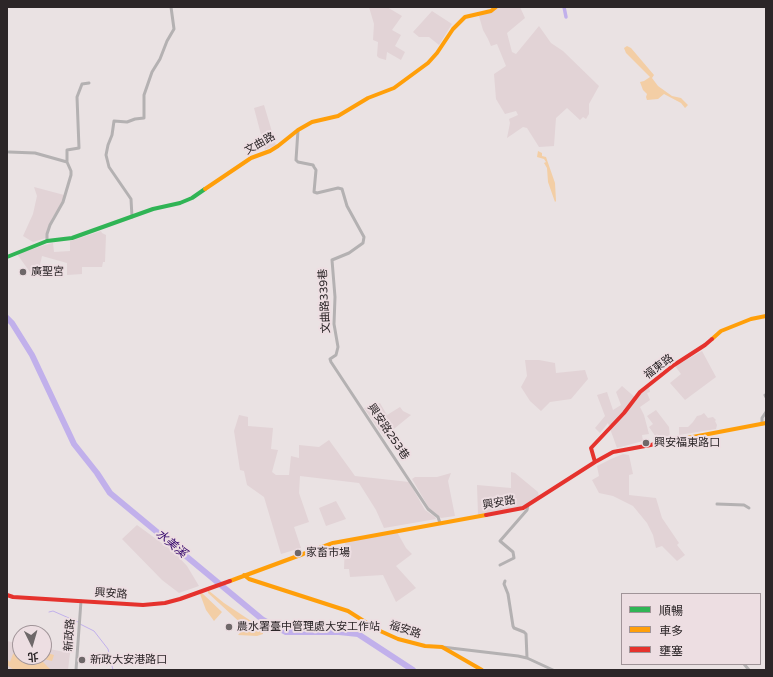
<!DOCTYPE html>
<html>
<head>
<meta charset="utf-8">
<style>
  body { margin:0 }
  #map { position:relative; width:773px; height:677px; overflow:hidden; background:#eae2e3; font-family:"Varela Round","Noto Sans TC",sans-serif }
  canvas { display:block }
  .frame { position:absolute; inset:0; border:8px solid #2c2628; pointer-events:none }
  .legend { position:absolute; left:621px; top:593px; width:140px; height:72px; box-sizing:border-box; background:#eddee2; border:1px solid #a09498; margin:0; padding:5px 7px; list-style:none; font-size:12px; color:#2c2628 }
  .legend li { display:flex; align-items:center; gap:8px; height:20px }
  .legend b { width:20px; border:1px solid #a09498 }
  .north { position:absolute; left:12px; top:625px; width:40px; height:40px; box-sizing:border-box; background:#eddee2; border:1px solid #a09498; border-radius:50%; rotate:175deg; font-size:11px; font-weight:700; line-height:16px; text-align:center; color:#2c2628 }
  .north::after { content:''; display:block; margin:auto; width:14px; height:18px; background:#6e6869; clip-path:polygon(50% 0,100% 100%,50% 72%,0 100%) }
</style>
</head>
<body>
<div id="map">
<canvas width="773" height="677"></canvas>
<div class="frame"></div>
<ul class="legend">
<li><b style="height:5px;background:#30b455"></b>順暢</li>
<li><b style="height:5px;background:#ff9f0a"></b>車多</li>
<li><b style="height:5px;background:#e5322d"></b>壅塞</li>
</ul>
<div class="north">北</div>
</div>
<script>
const c = document.querySelector('canvas').getContext('2d');
c.lineJoin = 'round';
function fillPath(path, color) { c.fillStyle = color; c.fill(path, 'evenodd'); }
const toPath = rows => new Path2D(rows.map(r => 'M' + r).join(''));
function stroke(path, color, width, dash) { c.strokeStyle = color; c.lineWidth = width; c.lineCap = dash ? 'butt' : 'round'; c.setLineDash(dash || []); c.stroke(path); }
function label(font, color, halo, rows, align = 'center') {
  c.font = font + ' "Varela Round","Noto Sans TC",sans-serif'; c.lineWidth = 4; c.setLineDash([]); c.textBaseline = 'middle'; c.strokeStyle = halo; c.fillStyle = color; for (const [text, x, y, turn = 0] of rows) {
    c.save(); c.translate(x, y); c.rotate((+turn || 0) * Math.PI / 180); c.textAlign = isNaN(turn) ? turn : align; if (halo) c.strokeText(text, 0, 0); c.fillText(text, 0, 0); c.restore();
  }
}
fillPath(toPath([
  [369,7,387,7,402,16,392,30,401,35,395,46,405,52,401,60,387,52,386,60,379,58,377,56,378,42,373,40,374,24],
  [498,7,520,7,525,18,507,33,512,52,516,54,539,26,551,43,563,51,599,86,589,104,589,114,586,119,583,117,580,120,567,108,556,118,554,146,539,147,527,128,523,127,507,138,510,123,509,119,518,115,516,111,505,114,496,99,494,74,506,66,497,44,491,46,488,39,483,30,479,16],
  [432,11,452,24,439,45,429,37,419,37,413,32],
  [264,105,276,145,265,150,254,108],
  [34,187,64,195,62,204,52,218,46,238,33,242,23,236,33,214,37,196],
  [101,231,102,233,106,235,105,262,103,262,102,267,82,267,82,274,67,275,67,263,42,256,38,274,32,275,17,254,45,245,53,243,54,252,70,251,70,241],
  [702,351,716,377,685,400,670,383,681,374,675,366],
  [525,360,539,360,555,363,556,373,585,370,588,379,571,399,550,402,541,411,530,401,521,387,527,376],
  [622,386,637,399,641,393,649,387,650,392,647,393,650,400,640,407,644,415,649,434,642,435,643,441,617,448,608,423,600,433,595,428,605,416,597,395,607,392,613,410,621,405,616,392],
  [380,403,387,415,400,407,403,411,411,415,384,437,364,408],
  [656,410,669,427,670,437,658,440,649,427,653,424,647,416],
  [704,413,708,418,713,417,716,420,715,421,717,425,716,429,679,435,679,427,688,427,693,422,697,416,701,415],
  [239,415,248,417,248,426,273,428,271,449,278,450,272,472,276,475,289,475,291,456,299,458,299,445,319,447,329,440,355,476,409,482,425,510,435,517,436,519,384,528,376,510,359,483,300,476,299,493,309,522,294,527,301,548,281,554,264,497,247,485,244,471,240,470,234,431],
  [623,454,629,455,633,474,629,475,629,495,656,498,662,518,679,543,677,545,685,555,677,561,662,546,656,548,653,535,647,523,633,506,613,496,599,493,592,480,599,476,597,466,611,459],
  [511,472,515,473,538,492,539,497,521,507,478,515,477,485,511,488],
  [451,473,448,481,455,516,441,518,429,508,412,479,415,477,437,477],
  [336,501,346,519,326,526,319,508],
  [137,525,174,552,187,566,199,586,179,593,162,580,122,539],
  [397,532,406,548,412,554,396,566,416,588,396,602,383,575,350,577,349,569,344,569,345,542],
  [7,641,20,644,20,657,44,657,44,648,70,653,68,670,7,670]
]), '#e2d3d6');
fillPath(toPath([
  [627,46,631,48,654,75,652,78,658,86,672,96,681,98,688,105,685,108,681,103,664,94,658,99,647,100,646,97,647,94,643,90,640,82,644,81,650,77,626,53,624,48],
  [538,151,542,153,542,156,546,157,555,183,556,201,555,202,548,182,547,168,544,163,546,162,544,159,537,157],
  [208,590,224,603,263,629,263,634,257,636,238,635,245,627,208,593],
  [202,593,222,612,214,621,206,610,200,594],
  [20,650,20,657,44,657,44,652,54,655,52,661,39,658,51,670,14,670,7,665,7,659,10,662,13,654]
]), '#f3cea5');
stroke(toPath([
  [49,612,53,611,78,622],
  [80,624,94,631,108,649,113,670]
]), '#c1b0eb', 1);
stroke(toPath([
  [564,7,566,17]
]), '#c1b0eb', 3.5);
stroke(toPath([
  [7,318,12,323,32,355,74,444,97,473,110,493,263,620,286,632,339,632,358,634,413,670]
]), '#c1b0eb', 6);
stroke(toPath([
  [298,130,296,160,298,162,313,165,314,167,316,170,314,192,317,193,338,188,342,189,347,206,364,237,363,243,349,253,332,260,335,297,334,324,338,347,336,355,330,359,331,362,428,509,438,517,440,523],
  [9,152,35,153,67,162],
  [132,217,131,199,109,167,106,155,108,145,112,135,114,121,127,122,135,119,144,118,144,95,152,72,160,59,167,41,174,29,171,7],
  [47,241,47,234,50,225,63,202,71,175,71,171,67,162,67,150,79,148,77,97,82,84,89,83],
  [765,395,766,397],
  [762,424,762,418,766,412],
  [717,504,744,505,749,508],
  [500,565,514,558,513,552,500,541,527,510,528,505],
  [505,581,504,584,508,594,513,626,514,628,524,632,526,634,527,658],
  [442,647,518,656,527,658,553,670],
  [744,664,749,670],
  [76,670,81,601]
]), '#b4b1b2', 3);
stroke(toPath([
  [7,257,47,241,72,238,153,209,180,203,192,198,205,189]
]), '#30b455', 4);
stroke(toPath([
  [205,189,251,158,270,151,278,146,298,130,312,122,338,116,368,98,394,88,428,63,437,53,453,29,465,17,491,11,496,7],
  [712,339,721,331,751,319,766,316],
  [656,444,766,423],
  [244,575,249,579,348,611,378,630,398,639,425,646,442,647,482,670],
  [230,581,333,543,486,515]
]), '#ff9f0a', 4);
stroke(toPath([
  [595,462,591,448,624,413,640,392,674,365,705,345,712,339],
  [486,515,523,508,595,462,613,452,656,444],
  [7,595,13,597,143,605,165,603,180,599,230,581]
]), '#e5322d', 4);
for (const [x, y, r, color] of [
  [23,272,4,"#6e6869"],
  [646,443,4,"#6e6869"],
  [298,553,4,"#6e6869"],
  [229,627,4,"#6e6869"],
  [82,660,4,"#6e6869"]
]) { const dot = new Path2D(); dot.arc(x, y, r, 0, 2 * Math.PI); c.fillStyle = color; c.fill(dot); stroke(dot, '#eddee2', 1.5); }
label('11px', '#2c2628', '#eddee2', [
  ["文曲路",260,144,-29],
  ["文曲路339巷",325,301,-93],
  ["福東路",659,367,-37],
  ["興安路253巷",388,432,56],
  ["興安路",499,503,-10],
  ["興安路",111,594,4],
  ["福安路",405,630,18],
  ["新政路",70,635,-86]
]);
label('11px', '#2c2628', '#eddee2', [
  ["廣聖宮",31,272],
  ["興安福東路口",654,443],
  ["家畜市場",306,553],
  ["農水署臺中管理處大安工作站",237,627],
  ["新政大安港路口",90,660]
], 'left');
label('italic 12px', '#33046a', '#eddee2', [
  ["水美溪",171,544,40]
]);
</script>
</body>
</html>
